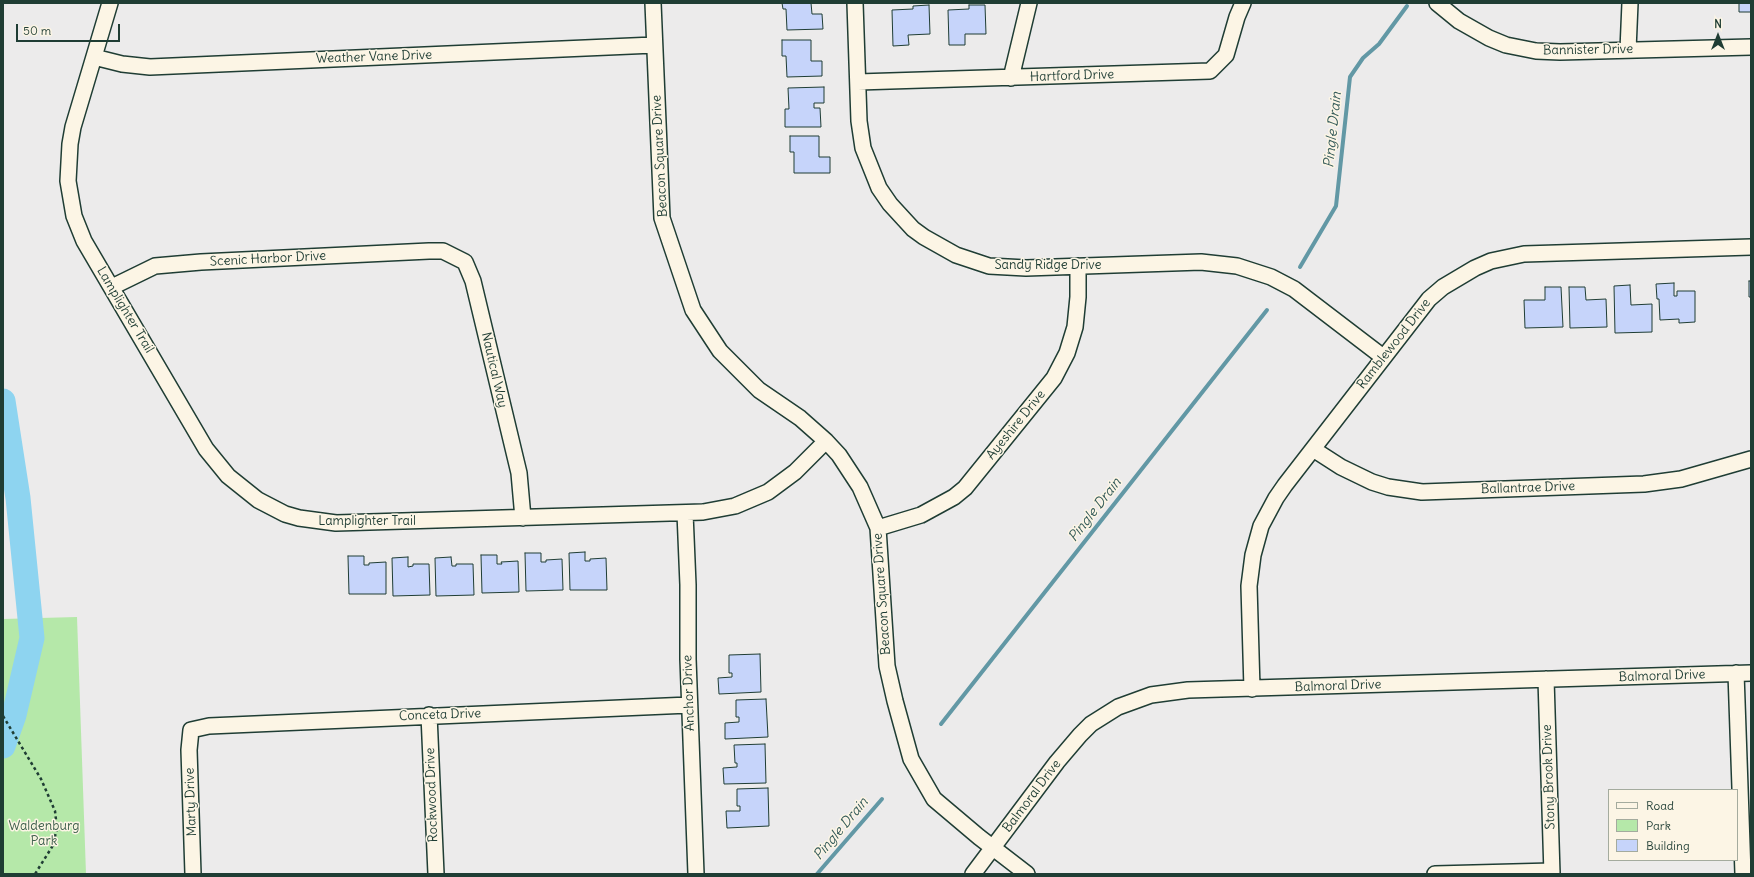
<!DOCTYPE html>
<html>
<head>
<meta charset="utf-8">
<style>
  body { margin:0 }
  #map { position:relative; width:1754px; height:877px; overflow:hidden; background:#ecebeb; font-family:Delius,sans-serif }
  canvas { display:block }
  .frame { position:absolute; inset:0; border:4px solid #1f3d34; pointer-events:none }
  .legend { position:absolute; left:1608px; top:789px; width:130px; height:72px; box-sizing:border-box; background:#fcf5e5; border:1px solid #a4ab9e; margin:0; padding:5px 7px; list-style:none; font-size:12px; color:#1f3d34 }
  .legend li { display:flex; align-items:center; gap:8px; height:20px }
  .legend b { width:20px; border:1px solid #a4ab9e }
  .north { position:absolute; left:1698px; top:16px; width:40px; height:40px; -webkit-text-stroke:3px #fcf5e5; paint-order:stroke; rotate:0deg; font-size:11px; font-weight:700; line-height:16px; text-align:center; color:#1f3d34 }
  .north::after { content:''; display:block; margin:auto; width:14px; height:18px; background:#1f3d34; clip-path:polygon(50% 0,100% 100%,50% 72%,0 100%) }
  .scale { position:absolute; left:16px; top:24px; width:104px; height:18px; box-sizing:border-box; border:2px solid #1f3d34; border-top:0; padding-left:5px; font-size:12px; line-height:14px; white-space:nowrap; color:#1f3d34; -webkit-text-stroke:3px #fcf5e5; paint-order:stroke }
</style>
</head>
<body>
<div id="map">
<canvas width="1754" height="877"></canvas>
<div class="frame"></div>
<ul class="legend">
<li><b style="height:5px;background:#fcf5e5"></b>Road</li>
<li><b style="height:11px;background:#b5e8a9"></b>Park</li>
<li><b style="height:11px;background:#c6d4fa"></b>Building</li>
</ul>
<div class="north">N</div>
<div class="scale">50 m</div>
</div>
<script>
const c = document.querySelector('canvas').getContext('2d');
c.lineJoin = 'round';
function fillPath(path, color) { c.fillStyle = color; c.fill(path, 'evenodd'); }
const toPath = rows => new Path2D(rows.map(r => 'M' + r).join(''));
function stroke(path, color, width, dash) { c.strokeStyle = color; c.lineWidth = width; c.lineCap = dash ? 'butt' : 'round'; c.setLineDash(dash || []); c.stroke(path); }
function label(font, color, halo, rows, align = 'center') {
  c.font = font + ' Delius,sans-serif'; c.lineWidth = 3; c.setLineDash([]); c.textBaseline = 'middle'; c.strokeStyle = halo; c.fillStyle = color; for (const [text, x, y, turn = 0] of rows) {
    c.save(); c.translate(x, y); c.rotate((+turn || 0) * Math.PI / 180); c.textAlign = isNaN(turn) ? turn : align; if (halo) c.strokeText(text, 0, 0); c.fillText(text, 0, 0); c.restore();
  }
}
fillPath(toPath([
  [77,617,86,874,3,874,3,619]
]), '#b5e8a9');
stroke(toPath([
  [1300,267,1336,206,1350,77,1363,58,1379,44,1407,6],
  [941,724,1267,310],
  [817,874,882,799]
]), '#6298a5', 4);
stroke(toPath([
  [3,401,18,498,32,638,14,715,3,746]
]), '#8ed4f0', 25);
const building = toPath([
  [782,3,811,3,812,14,822,14,823,29,787,30,786,9,783,9,782,3],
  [1739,3,1751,3,1751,12,1739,12,1739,3],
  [929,5,930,34,908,35,909,45,893,46,892,10,913,9,913,6,929,5],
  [969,5,985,5,986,34,965,34,965,45,949,45,948,10,969,9,969,5],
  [782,40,811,40,811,61,822,61,822,76,787,77,786,56,782,56,782,40],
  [824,87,824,103,814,103,814,108,820,108,821,127,785,127,785,109,789,109,788,88,824,87],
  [790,136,819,136,819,157,830,157,830,173,794,173,794,152,790,152,790,136],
  [1749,281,1751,281,1751,297,1749,297,1749,281],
  [1674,283,1674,296,1677,296,1677,291,1695,291,1695,322,1679,323,1679,319,1660,320,1659,299,1657,299,1656,284,1674,283],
  [1630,285,1631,305,1652,304,1652,332,1615,333,1614,286,1630,285],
  [1545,287,1561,287,1563,327,1525,328,1524,300,1545,300,1545,287],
  [1569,287,1585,287,1586,300,1606,299,1607,327,1570,328,1569,287],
  [585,552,585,561,590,561,590,559,606,558,607,590,570,590,569,553,585,552],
  [525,553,541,553,541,562,546,562,546,560,562,559,563,590,526,591,525,553],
  [481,555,497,555,497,564,502,564,501,562,518,561,519,592,482,593,481,555],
  [348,556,364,556,364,565,369,565,369,563,386,562,386,594,349,594,348,556],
  [408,557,408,567,413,566,413,564,429,564,430,595,393,596,392,558,408,557],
  [451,557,452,566,456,566,456,564,473,564,474,595,436,596,435,558,451,557],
  [760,654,761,692,719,694,718,678,732,677,732,673,729,673,729,655,760,654],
  [766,699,768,737,725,739,725,723,739,722,739,717,736,717,736,700,766,699],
  [765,744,766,783,724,784,723,768,737,767,737,763,735,763,734,745,765,744],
  [768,788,769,826,727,828,726,811,740,811,740,806,737,806,737,789,768,788]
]);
fillPath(building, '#c6d4fa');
stroke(building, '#1f3d34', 1);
const minor = toPath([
  [110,3,73,127,70,144,68,181,74,216,84,241,206,449,228,476,258,500,285,514,299,518,336,523,703,512,735,506,768,492,795,472,826,441],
  [653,3,662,218,693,310,720,351,759,390,800,418,826,441,839,455,860,487,878,528,887,666,895,701,911,759,934,799,979,837,1027,874],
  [855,3,859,121,863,148,879,188,890,204,913,229,924,237,956,255,989,266,1026,268,1201,262,1237,266,1271,277,1294,289,1383,357],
  [1437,3,1459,21,1489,38,1506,45,1536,51,1560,52,1751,47],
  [1628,50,1630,3],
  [94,57,122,64,150,67,654,45],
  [1011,78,1029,3],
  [858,82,1210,71,1226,55,1237,17,1243,3],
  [112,287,155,266,201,262,429,251,443,251,465,262,473,281,519,473,523,518],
  [1313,449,1341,467,1372,482,1388,487,1422,492,1644,484,1681,479,1751,459],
  [685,513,688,585,688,659,696,874],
  [878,528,921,515,954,497,965,488,1054,378,1067,353,1075,327,1078,297,1078,266],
  [1736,673,1743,874],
  [1546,679,1552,874],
  [1252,689,1249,586,1253,555,1261,526,1276,498,1285,485,1429,299,1443,287,1475,268,1491,261,1524,254,1751,247],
  [429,715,436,874],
  [193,874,189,750,191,730,209,726,689,705],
  [973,874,1057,762,1080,735,1091,724,1118,707,1151,695,1188,690,1751,673],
  [1435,874,1552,871]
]);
stroke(minor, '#1f3d34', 18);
stroke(toPath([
  [3,716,41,779,55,811,57,829,52,847,35,874]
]), '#1f3d34', 2.5, [3, 3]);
stroke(minor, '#fcf5e5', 15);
label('13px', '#1f3d34', '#fcf5e5', [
  ["Bannister Drive",1588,50,-1],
  ["Weather Vane Drive",374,57,-2],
  ["Hartford Drive",1072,76,-2],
  ["Beacon Square Drive",660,156,-93],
  ["Scenic Harbor Drive",268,259,-3],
  ["Sandy Ridge Drive",1048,265],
  ["Lamplighter Trail",125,310,59],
  ["Ramblewood Drive",1394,344,-52],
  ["Nautical Way",494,370,77],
  ["Ayeshire Drive",1016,425,-51],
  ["Ballantrae Drive",1528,488,-2],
  ["Lamplighter Trail",367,521],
  ["Beacon Square Drive",882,594,-94],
  ["Balmoral Drive",1662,676,-2],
  ["Balmoral Drive",1338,686,-2],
  ["Anchor Drive",689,693,-92],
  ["Conceta Drive",440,715,-2],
  ["Stony Brook Drive",1549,777,-92],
  ["Rockwood Drive",432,795,-92],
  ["Balmoral Drive",1032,796,-53],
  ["Marty Drive",191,802,-92]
]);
label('13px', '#3d5f4b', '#fcf5e5', [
  ["Waldenburg",44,826],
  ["Park",44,841]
]);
label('italic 14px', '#355b5a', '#fcf5e5', [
  ["Pingle Drain",1333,130,-84],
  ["Pingle Drain",1095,510,-52],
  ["Pingle Drain",841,829,-50]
]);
</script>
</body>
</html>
